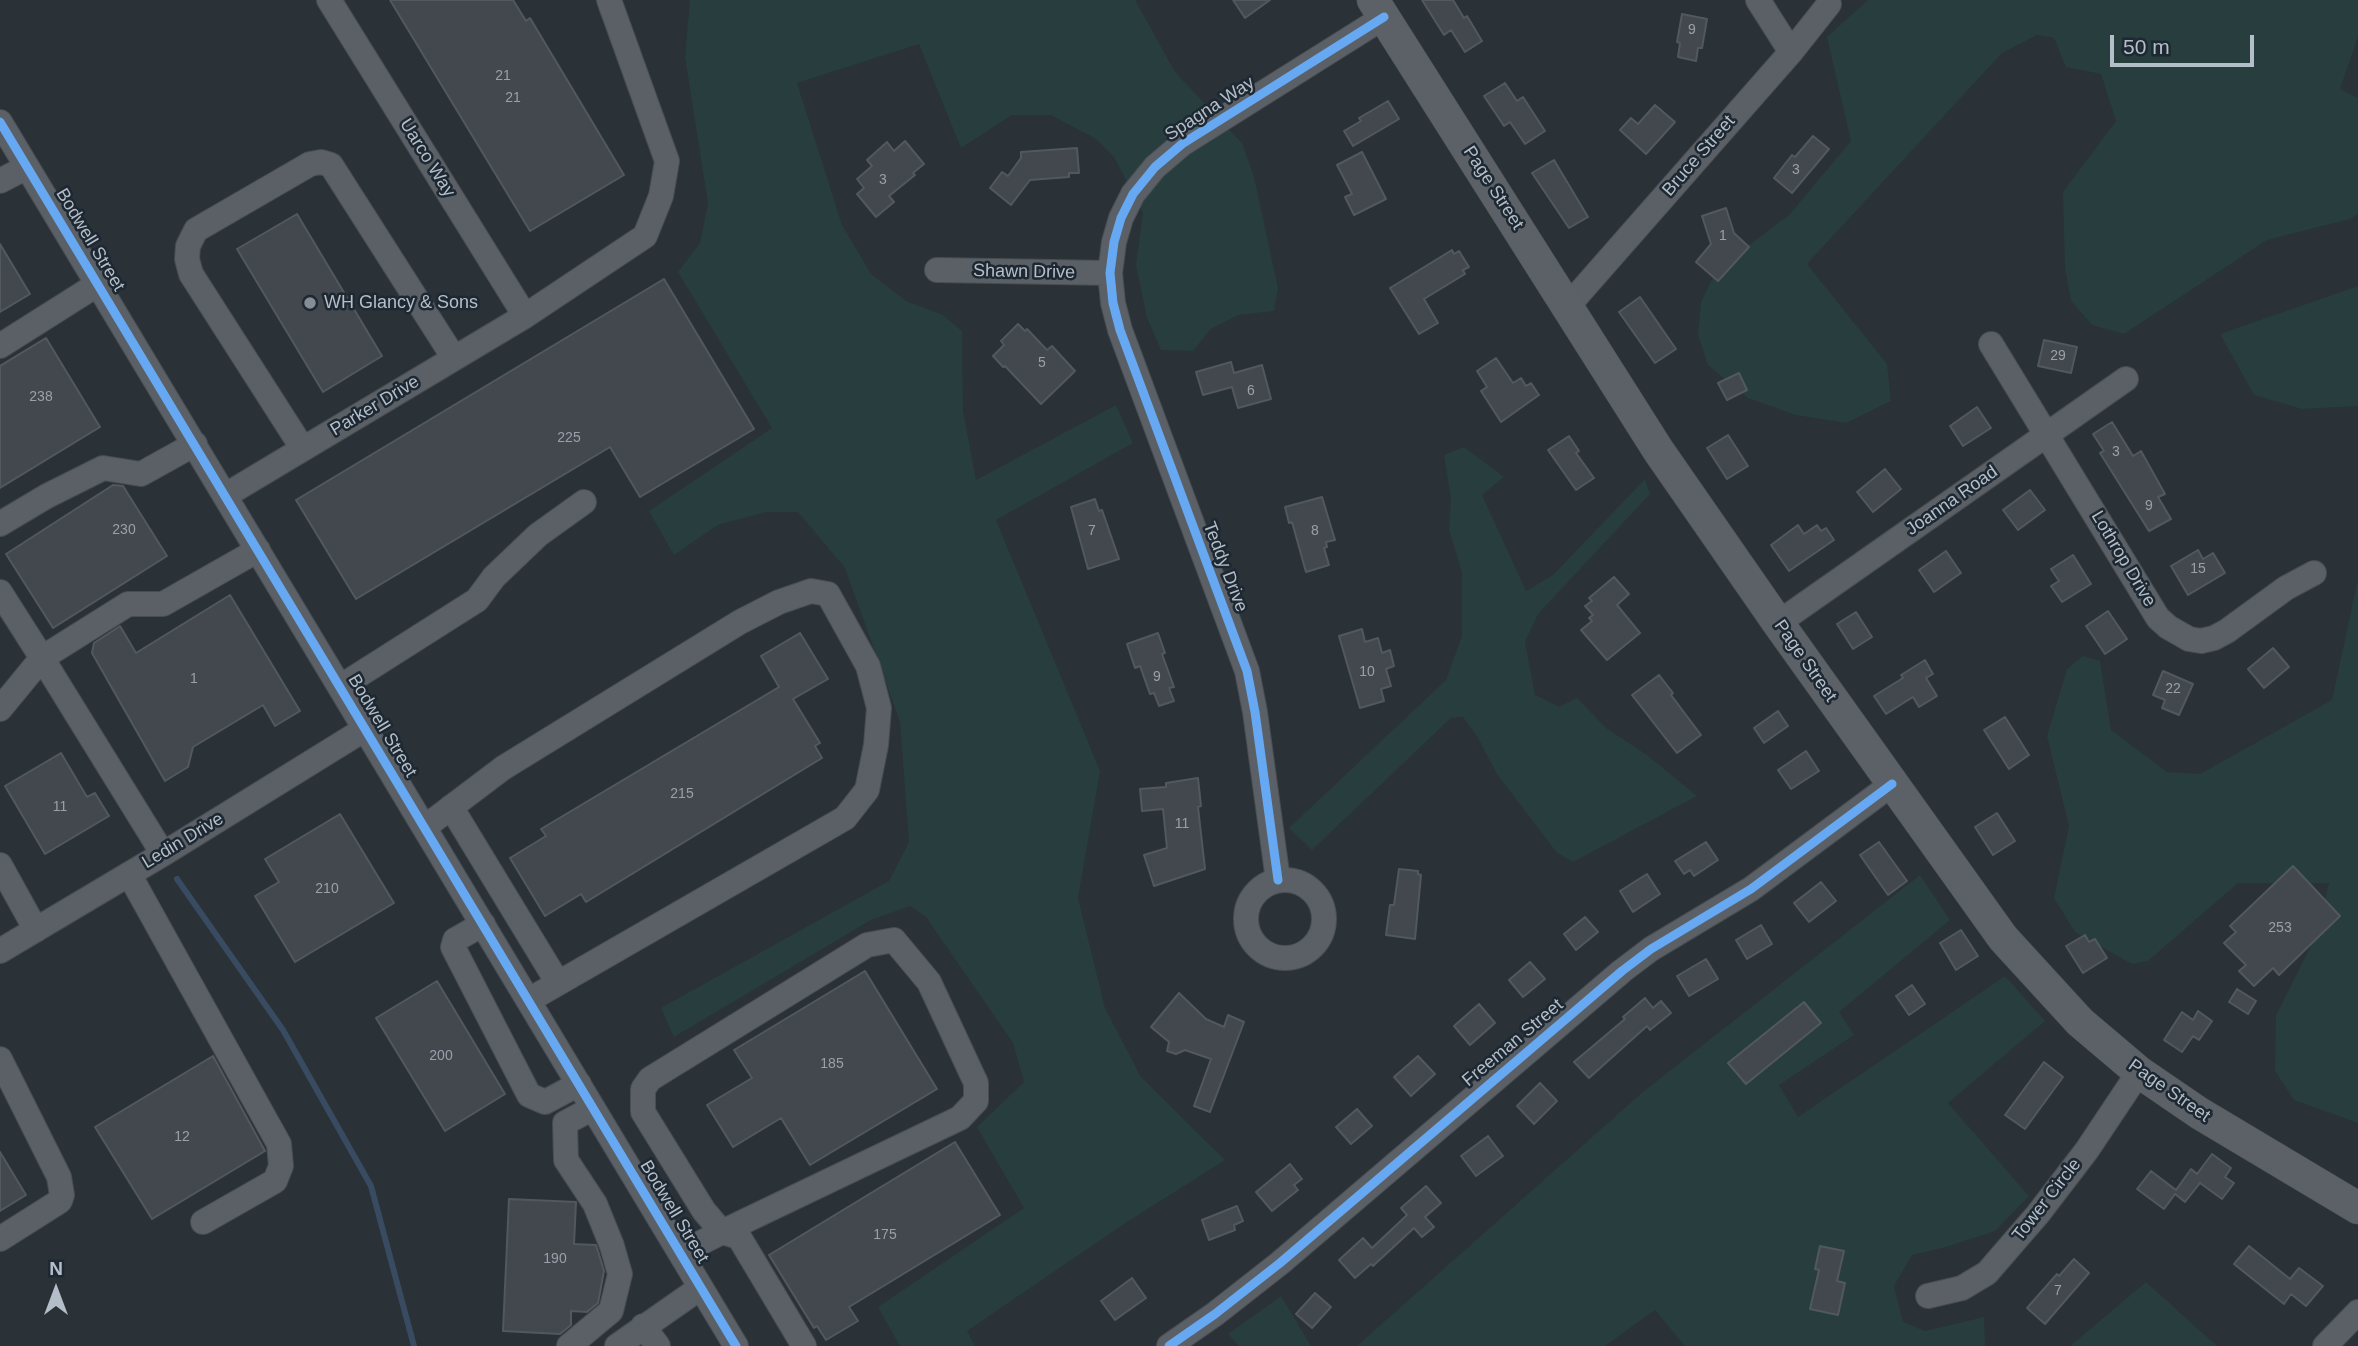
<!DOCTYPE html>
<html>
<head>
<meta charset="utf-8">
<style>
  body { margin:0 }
  #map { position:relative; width:2358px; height:1346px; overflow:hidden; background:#2a3137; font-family:Arial,sans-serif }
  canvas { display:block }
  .north { position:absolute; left:21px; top:1255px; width:70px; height:70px; -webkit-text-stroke:5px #1d2832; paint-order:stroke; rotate:0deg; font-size:19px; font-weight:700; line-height:28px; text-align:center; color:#b4bec9 }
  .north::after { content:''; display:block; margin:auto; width:24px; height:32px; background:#b4bec9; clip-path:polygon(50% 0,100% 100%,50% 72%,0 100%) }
  .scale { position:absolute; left:2110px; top:35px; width:144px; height:32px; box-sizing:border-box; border:4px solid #b4bec9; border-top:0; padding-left:9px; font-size:21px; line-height:24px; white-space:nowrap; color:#b4bec9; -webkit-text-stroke:5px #1d2832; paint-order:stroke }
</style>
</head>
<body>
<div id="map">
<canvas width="2358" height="1346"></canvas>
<div class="north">N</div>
<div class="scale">50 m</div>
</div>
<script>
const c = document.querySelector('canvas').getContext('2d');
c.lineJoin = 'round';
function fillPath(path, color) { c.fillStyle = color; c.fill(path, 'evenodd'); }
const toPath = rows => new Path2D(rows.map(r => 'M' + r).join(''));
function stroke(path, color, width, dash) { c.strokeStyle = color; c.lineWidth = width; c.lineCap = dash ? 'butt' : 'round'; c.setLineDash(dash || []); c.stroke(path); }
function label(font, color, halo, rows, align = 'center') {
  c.font = font + ' Arial,sans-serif'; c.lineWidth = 5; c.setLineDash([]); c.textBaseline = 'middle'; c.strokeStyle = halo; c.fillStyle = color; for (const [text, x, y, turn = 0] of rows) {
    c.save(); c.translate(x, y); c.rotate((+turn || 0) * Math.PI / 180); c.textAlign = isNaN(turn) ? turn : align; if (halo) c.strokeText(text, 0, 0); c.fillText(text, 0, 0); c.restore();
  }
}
fillPath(toPath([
  [690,0,1135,0,1175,72,1242,143,1254,177,1278,288,1274,311,1238,315,1211,329,1193,351,1161,350,1147,318,1136,265,1143,213,1114,157,1096,139,1051,115,1012,115,961,148,919,44,797,83,842,225,871,274,906,301,943,315,962,331,963,411,976,480,1116,405,1133,443,996,520,1100,771,1078,898,1105,1008,1141,1077,1225,1160,1124,1224,967,1331,975,1346,900,1346,878,1307,1024,1208,977,1127,1024,1082,1013,1043,926,917,910,906,871,920,674,1037,661,1008,889,881,909,842,900,722,845,568,798,512,766,512,718,525,674,555,649,511,772,428,678,272,700,243,708,203,685,57],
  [1868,0,2358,0,2358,37,2340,89,2358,98,2358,214,2350,219,2267,240,2124,334,2092,325,2071,301,2065,268,2063,192,2116,121,2101,74,2066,67,2054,38,2037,35,2002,53,1807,264,1887,364,1891,401,1846,423,1796,415,1748,398,1708,365,1698,335,1701,302,1717,269,1789,215,1851,141,1827,37],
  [2358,286,2358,406,2302,409,2254,395,2220,334],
  [1464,447,1504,477,1482,495,1526,591,1553,575,1645,479,1650,494,1538,614,1525,642,1535,695,1559,707,1577,698,1606,728,1647,755,1697,796,1573,862,1557,853,1497,774,1478,738,1463,717,1451,718,1312,850,1289,828,1446,680,1462,636,1462,573,1449,529,1451,499,1444,455],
  [2358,579,2358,1123,2294,1100,2275,1071,2276,1016,2317,934,2329,883,2238,883,2148,961,2132,964,2075,932,2054,898,2069,826,2047,736,2067,669,2083,656,2100,661,2111,730,2167,772,2200,774,2332,700],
  [1920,875,1950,920,1839,1012,1854,1035,1779,1085,1798,1117,2005,976,2045,1021,1948,1103,2029,1196,1995,1231,1946,1247,1912,1255,1894,1286,1903,1322,1925,1331,1984,1317,1985,1346,1685,1346,1655,1310,1605,1346,1357,1346,1644,1091],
  [2146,1282,2217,1346,2070,1346],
  [1281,1296,1311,1346,1239,1346,1228,1334]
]), '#273d3e');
stroke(toPath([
  [177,879,283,1030,371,1186,414,1346]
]), '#384b60', 6);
const building = toPath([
  [390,0,513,0,526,21,530,18,624,175,530,231,390,0],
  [1233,0,1270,0,1245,18,1233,0],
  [1422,0,1453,0,1464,18,1467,16,1482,41,1465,52,1451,30,1444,35,1422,0],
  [1682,14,1707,19,1702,48,1698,48,1696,61,1678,57,1680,43,1677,42,1682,14],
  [1505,83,1517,101,1523,97,1545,131,1525,144,1510,122,1504,126,1484,96,1505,83],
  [1388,101,1399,119,1353,146,1344,131,1361,121,1359,118,1388,101],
  [1655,105,1675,122,1646,154,1620,130,1631,118,1638,124,1655,105],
  [1813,136,1829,149,1792,193,1774,178,1792,155,1795,157,1813,136],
  [905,141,924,164,913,173,915,175,889,196,894,202,876,217,857,194,864,188,857,179,872,166,867,160,887,142,894,151,905,141],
  [1077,148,1079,173,1069,173,1069,177,1030,180,1011,205,990,188,1002,172,1008,176,1021,158,1021,152,1077,148],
  [1362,152,1386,199,1354,215,1345,197,1352,194,1337,165,1362,152],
  [1554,160,1588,217,1569,228,1532,173,1554,160],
  [1726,208,1734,233,1749,247,1718,281,1696,262,1711,244,1702,216,1726,208],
  [297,214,382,356,323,392,237,249,297,214],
  [0,244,30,294,0,312,0,244],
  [1452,250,1454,254,1459,251,1469,267,1463,270,1465,274,1424,299,1438,323,1419,334,1390,288,1452,250],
  [664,279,754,429,640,497,610,447,356,599,296,500,664,279],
  [1640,297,1676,349,1655,363,1619,312,1640,297],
  [1018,324,1025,331,1027,329,1047,350,1052,346,1075,371,1041,404,1005,366,1003,367,993,356,1004,345,1001,341,1018,324],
  [46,338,100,427,0,488,0,366,46,338],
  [2044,340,2077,347,2071,373,2038,366,2044,340],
  [1496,358,1513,383,1521,378,1526,386,1531,383,1539,395,1501,422,1481,391,1487,387,1477,371,1496,358],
  [1231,362,1234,373,1262,365,1271,399,1238,408,1232,387,1203,395,1196,372,1231,362],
  [1739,373,1747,390,1727,400,1718,383,1739,373],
  [1977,407,1991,428,1963,446,1950,426,1977,407],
  [2112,422,2133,456,2141,451,2165,494,2158,497,2171,519,2149,531,2100,453,2104,451,2093,434,2112,422],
  [1728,435,1748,466,1727,479,1707,448,1728,435],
  [1569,436,1579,451,1576,453,1594,478,1576,490,1548,450,1569,436],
  [1885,469,1901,489,1873,512,1857,492,1885,469],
  [113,485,123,486,167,556,53,628,6,554,113,485],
  [2030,490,2045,510,2018,530,2003,510,2030,490],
  [1322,497,1335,540,1326,542,1327,547,1324,548,1329,565,1306,572,1292,522,1289,523,1285,507,1322,497],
  [1095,499,1099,511,1102,510,1119,559,1088,569,1071,507,1095,499],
  [1798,525,1804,534,1817,525,1821,531,1826,528,1834,540,1789,571,1771,545,1798,525],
  [2198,550,2203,559,2213,553,2225,573,2188,595,2171,566,2198,550],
  [1946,551,1961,573,1934,592,1919,570,1946,551],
  [2073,555,2091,584,2062,602,2051,586,2059,581,2051,569,2073,555],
  [1614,577,1629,594,1617,605,1640,633,1607,660,1581,630,1592,621,1589,618,1593,615,1585,606,1592,601,1589,598,1614,577],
  [230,595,300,711,275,726,263,705,193,747,188,767,165,781,92,653,94,643,120,626,136,653,230,595],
  [2108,611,2127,639,2105,654,2086,626,2108,611],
  [1856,612,1872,637,1853,649,1837,624,1856,612],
  [1362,629,1365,642,1378,638,1382,653,1390,650,1394,666,1386,669,1391,686,1381,689,1384,701,1360,708,1339,636,1362,629],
  [800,633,828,679,793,699,820,743,815,746,822,758,586,902,581,894,545,916,510,858,546,836,541,829,779,687,761,656,800,633],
  [1158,633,1165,653,1162,654,1174,687,1169,688,1174,701,1159,706,1154,693,1150,694,1140,666,1135,668,1127,644,1158,633],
  [2273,648,2289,667,2264,688,2248,669,2273,648],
  [1925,660,1933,674,1926,678,1937,696,1919,707,1913,697,1886,714,1874,696,1903,678,1901,675,1925,660],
  [2163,671,2193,684,2179,715,2162,708,2165,700,2153,695,2163,671],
  [1659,675,1673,693,1671,695,1701,735,1677,753,1632,695,1659,675],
  [1778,711,1788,726,1764,743,1754,728,1778,711],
  [2005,717,2029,755,2009,769,1984,730,2005,717],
  [1806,751,1819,771,1791,789,1778,770,1806,751],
  [61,753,87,797,95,793,109,816,45,854,5,786,61,753],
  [1198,778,1201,806,1198,807,1205,869,1154,886,1144,855,1167,848,1163,809,1142,811,1140,789,1166,787,1166,783,1198,778],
  [1997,813,2015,841,1993,855,1975,827,1997,813],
  [340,814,394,903,295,962,255,896,279,882,265,859,340,814],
  [1706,842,1718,860,1694,876,1690,870,1684,874,1675,861,1706,842],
  [1879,842,1907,881,1888,895,1860,855,1879,842],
  [2293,866,2340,916,2279,975,2273,968,2254,986,2239,971,2246,965,2224,943,2236,932,2230,926,2293,866],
  [1399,869,1418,871,1418,874,1421,875,1415,939,1386,935,1390,905,1394,905,1399,869],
  [1647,874,1660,894,1633,912,1620,891,1647,874],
  [1821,882,1836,901,1809,922,1794,903,1821,882],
  [1585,917,1598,932,1576,950,1564,934,1585,917],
  [1761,925,1772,944,1747,959,1736,940,1761,925],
  [1961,930,1978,956,1956,970,1940,943,1961,930],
  [2085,935,2089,942,2095,939,2107,958,2083,973,2066,946,2085,935],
  [1706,959,1718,979,1689,996,1677,976,1706,959],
  [1530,962,1545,979,1523,997,1509,980,1530,962],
  [865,971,937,1089,810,1165,781,1118,733,1147,707,1105,752,1078,734,1050,865,971],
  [437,981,505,1094,445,1131,376,1018,437,981],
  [1912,985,1925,1004,1909,1015,1896,996,1912,985],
  [2237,989,2256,1001,2248,1014,2229,1002,2237,989],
  [1179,993,1206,1019,1224,1027,1228,1015,1244,1022,1210,1112,1194,1106,1211,1059,1185,1050,1176,1054,1167,1051,1169,1042,1151,1027,1179,993],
  [1645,998,1653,1008,1661,1001,1671,1013,1650,1030,1647,1026,1589,1078,1574,1062,1625,1019,1623,1017,1645,998],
  [1804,1002,1821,1023,1746,1084,1728,1063,1804,1002],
  [1479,1004,1495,1023,1470,1045,1454,1026,1479,1004],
  [2198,1011,2212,1021,2199,1040,2193,1036,2182,1052,2164,1040,2182,1012,2193,1020,2198,1011],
  [213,1056,265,1151,152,1219,95,1127,213,1056],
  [1418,1056,1435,1074,1411,1096,1394,1077,1418,1056],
  [2044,1062,2063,1077,2025,1129,2005,1115,2044,1062],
  [1540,1083,1557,1101,1534,1124,1517,1106,1540,1083],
  [1357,1109,1372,1126,1351,1144,1336,1127,1357,1109],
  [1488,1136,1503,1156,1476,1176,1461,1156,1488,1136],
  [955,1142,1000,1215,849,1307,858,1321,826,1340,817,1326,814,1328,769,1255,955,1142],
  [0,1152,26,1195,0,1211,0,1152],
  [2212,1154,2231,1168,2225,1177,2234,1183,2222,1199,2200,1183,2185,1202,2175,1194,2164,1209,2137,1189,2151,1171,2176,1190,2191,1169,2197,1174,2212,1154],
  [1290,1164,1302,1179,1294,1185,1298,1190,1272,1211,1256,1192,1290,1164],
  [1426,1186,1441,1203,1425,1217,1434,1227,1422,1237,1414,1228,1373,1266,1371,1264,1355,1278,1339,1260,1363,1238,1372,1248,1407,1215,1401,1208,1426,1186],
  [509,1199,576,1202,574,1244,596,1245,598,1251,604,1271,598,1303,587,1312,571,1311,571,1325,560,1334,503,1331,509,1199],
  [1237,1206,1243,1221,1234,1225,1235,1230,1209,1240,1202,1220,1237,1206],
  [1820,1246,1844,1251,1837,1281,1845,1283,1838,1315,1810,1309,1819,1270,1815,1269,1820,1246],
  [2249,1246,2290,1279,2299,1268,2323,1286,2306,1306,2291,1294,2284,1304,2234,1264,2249,1246],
  [2074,1259,2089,1273,2045,1324,2027,1308,2057,1274,2059,1276,2074,1259],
  [1132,1278,1146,1298,1115,1320,1101,1301,1132,1278],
  [1315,1293,1331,1307,1312,1328,1296,1314,1315,1293]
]);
fillPath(building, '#43484e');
stroke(building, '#52585f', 2);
const minor = toPath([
  [329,0,525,316],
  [1758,0,1791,52],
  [0,122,736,1346],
  [0,181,27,167],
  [937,270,1110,273],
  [1568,306,1791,52,1829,4],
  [1991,344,2158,618,2168,627,2189,639,2201,641,2214,638,2227,631,2286,588,2314,573],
  [0,346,98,284],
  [303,449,191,274,187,259,188,246,196,230,310,164,321,162,331,165,454,358],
  [226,495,525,316,645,236,661,196,667,161,609,0],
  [0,524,47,496,103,468,141,474,195,444],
  [0,592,42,658,0,709],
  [1778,623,2126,379],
  [340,687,477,600,494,577,538,535,584,502],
  [451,807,558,983],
  [425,827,503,768,740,622,779,602,811,591,828,594,868,666,879,708,876,745,867,790,845,818,529,1000],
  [163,854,42,658,128,604,163,604,258,550],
  [0,865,36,930],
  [129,874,279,1144,281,1166,275,1181,203,1222],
  '1246 919a39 39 0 1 1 78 0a39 39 0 1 1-78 0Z',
  [1278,880,1255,712,1247,671,1120,330,1113,303,1110,273,1114,242,1121,218,1133,194,1155,167,1182,144,1384,17],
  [483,924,455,940,453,947,529,1095,545,1102,579,1084],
  [894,940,929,982,976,1083,976,1101,960,1118,722,1232,704,1211,643,1112,643,1089,650,1079,867,945,894,940],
  [0,951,163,854,365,729],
  [0,1059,59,1177,62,1195,60,1201,0,1239],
  [681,1253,722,1232,739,1237,804,1346],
  [1928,1296,1962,1288,1987,1273,2038,1214,2087,1150,2139,1072],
  [643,1326,658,1346],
  [569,1346,611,1311,620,1274,612,1246,595,1204,566,1160,565,1123,593,1108],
  [617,1346,700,1288],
  [1169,1346,1215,1314,1280,1263,1622,971,1651,949,1751,889,1892,784],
  [2325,1346,2358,1312]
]);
const major = toPath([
  [1373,0,1658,450,1778,623,2003,938,2080,1022,2139,1072,2199,1113,2358,1208]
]);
stroke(minor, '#484d52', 26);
stroke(major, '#484e54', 33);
stroke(minor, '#5a6065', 24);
stroke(major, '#5c6167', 32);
stroke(toPath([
  [0,122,736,1346],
  [1278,880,1255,712,1247,671,1120,330,1113,303,1110,273,1114,242,1121,218,1133,194,1155,167,1182,144,1384,17],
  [1169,1346,1215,1314,1280,1263,1622,971,1651,949,1751,889,1892,784]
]), '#66a8f1', 9);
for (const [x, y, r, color] of [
  [310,303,7,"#848d96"]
]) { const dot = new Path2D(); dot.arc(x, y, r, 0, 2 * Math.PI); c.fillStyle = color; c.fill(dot); stroke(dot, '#1d2832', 2.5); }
label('14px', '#98a0aa', null, [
  ["9",1692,30],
  ["21",503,76],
  ["21",513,98],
  ["3",1796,170],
  ["3",883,180],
  ["1",1723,236],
  ["29",2058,356],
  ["5",1042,363],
  ["6",1251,391],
  ["238",41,397],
  ["225",569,438],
  ["3",2116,452],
  ["9",2149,506],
  ["230",124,530],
  ["7",1092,531],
  ["8",1315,531],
  ["15",2198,569],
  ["10",1367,672],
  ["9",1157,677],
  ["1",194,679],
  ["22",2173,689],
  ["215",682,794],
  ["11",60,807],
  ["11",1182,824],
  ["210",327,889],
  ["253",2280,928],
  ["200",441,1056],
  ["185",832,1064],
  ["12",182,1137],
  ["175",885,1235],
  ["190",555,1259],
  ["7",2058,1291]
]);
label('18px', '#b4bec9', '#1d2832', [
  ["Spagna Way",1210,109,-33],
  ["Bruce Street",1699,156,-49],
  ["Uarco Way",427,158,58],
  ["Page Street",1493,188,57],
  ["Bodwell Street",90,240,59],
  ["Shawn Drive",1024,272,1],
  ["Parker Drive",375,406,-31],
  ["Joanna Road",1952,501,-35],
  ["Lothrop Drive",2123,559,59],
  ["Teddy Drive",1225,567,69],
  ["Page Street",1805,661,55],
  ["Bodwell Street",382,726,59],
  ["Ledin Drive",183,841,-31],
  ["Freeman Street",1513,1043,-40],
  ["Page Street",2169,1091,35],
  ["Tower Circle",2047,1200,-52],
  ["Bodwell Street",674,1212,59]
]);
label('18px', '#b4bec9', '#1d2832', [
  ["WH Glancy & Sons",324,303]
], 'left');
</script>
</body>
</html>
